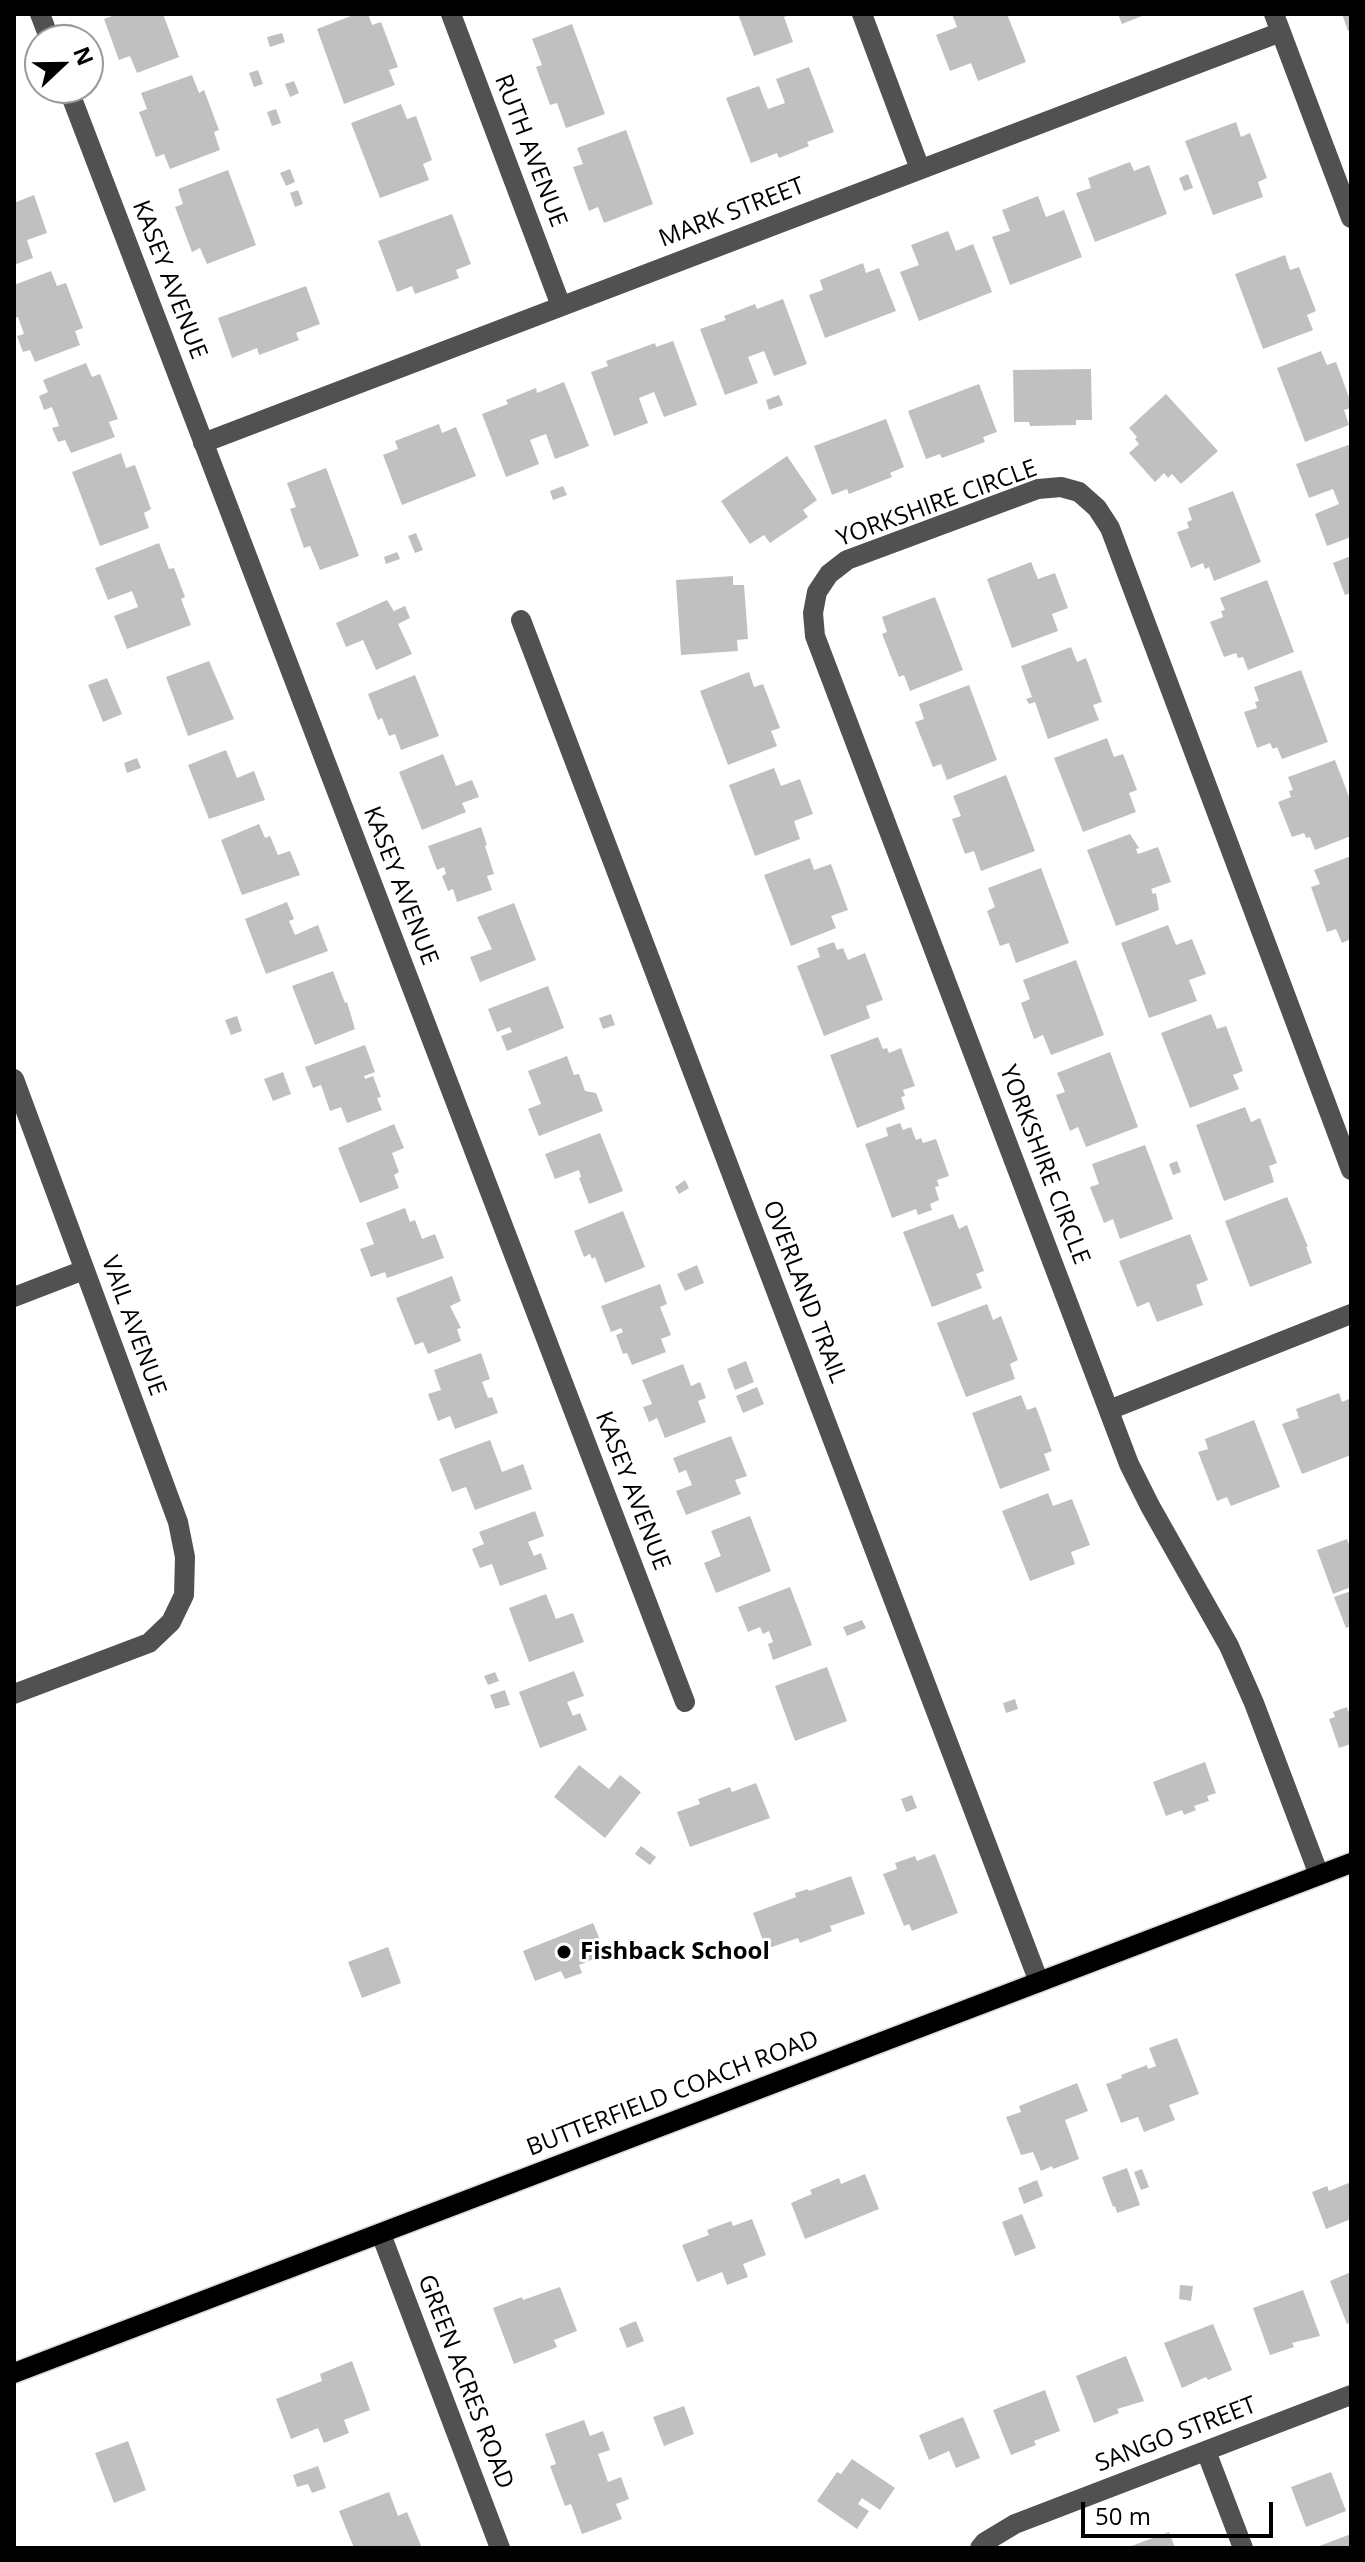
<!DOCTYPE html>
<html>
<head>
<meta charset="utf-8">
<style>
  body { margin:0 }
  #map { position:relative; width:1365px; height:2562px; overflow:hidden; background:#fff; font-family:"Open Sans",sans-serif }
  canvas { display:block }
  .frame { position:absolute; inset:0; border:16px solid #000; pointer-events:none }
  .north { position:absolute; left:24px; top:24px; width:80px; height:80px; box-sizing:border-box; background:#fff; border:2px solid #999; border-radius:50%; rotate:68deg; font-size:22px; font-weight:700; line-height:32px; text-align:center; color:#000 }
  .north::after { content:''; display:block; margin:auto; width:28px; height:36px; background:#000; clip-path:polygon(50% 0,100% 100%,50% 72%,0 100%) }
  .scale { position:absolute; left:1081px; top:2502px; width:192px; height:36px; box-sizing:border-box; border:4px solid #000; border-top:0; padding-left:10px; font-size:24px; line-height:28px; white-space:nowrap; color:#000; -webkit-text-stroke:6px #fff; paint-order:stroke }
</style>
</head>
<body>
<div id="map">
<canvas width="1365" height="2562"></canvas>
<div class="frame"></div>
<div class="north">N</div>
<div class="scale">50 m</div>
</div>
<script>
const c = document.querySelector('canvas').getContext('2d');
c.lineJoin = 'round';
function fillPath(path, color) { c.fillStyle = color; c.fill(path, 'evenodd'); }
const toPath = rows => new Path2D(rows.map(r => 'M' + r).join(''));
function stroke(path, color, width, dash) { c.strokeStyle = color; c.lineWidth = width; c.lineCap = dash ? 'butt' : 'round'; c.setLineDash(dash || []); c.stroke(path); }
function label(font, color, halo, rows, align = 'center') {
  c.font = font + ' "Open Sans",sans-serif'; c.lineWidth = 6; c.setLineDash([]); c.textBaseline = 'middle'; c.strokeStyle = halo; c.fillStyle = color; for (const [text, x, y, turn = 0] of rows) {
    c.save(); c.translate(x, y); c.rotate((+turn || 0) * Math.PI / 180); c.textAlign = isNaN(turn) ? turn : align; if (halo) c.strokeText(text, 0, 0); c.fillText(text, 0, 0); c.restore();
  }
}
fillPath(toPath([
  [111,14,163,14,179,57,137,73,130,56,119,60,104,19,112,16],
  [356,14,368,14,372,25,381,22,398,67,389,70,395,85,344,104,317,29],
  [738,14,791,14,784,17,793,42,754,56],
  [952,14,1007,14,1026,62,978,81,971,63,950,71,936,35,957,27],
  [1118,14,1147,14,1122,24],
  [1342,14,1351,14,1351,30,1348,31],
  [572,24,605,114,566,128,557,103,550,105,536,67,542,65,532,39],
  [282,33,285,42,270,47,267,37],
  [809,67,834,132,807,142,809,146,779,158,777,153,751,163,726,98,759,86,768,109,785,103,776,79],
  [258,70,263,84,254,87,249,73],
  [192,75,199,93,204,90,219,130,214,132,220,150,170,169,164,154,156,157,139,112,147,109,141,93],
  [294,81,299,93,290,97,285,84],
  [401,104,407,119,416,116,432,160,423,164,429,180,380,198,351,123],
  [276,109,281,123,272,126,267,112],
  [1236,122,1241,137,1250,133,1267,178,1258,182,1263,197,1213,215,1185,141],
  [626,130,653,204,604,223,598,207,589,211,573,167,583,164,577,148],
  [1130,162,1134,171,1149,165,1167,214,1095,242,1076,193,1091,188,1088,178],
  [290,169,295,182,286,186,280,173],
  [228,170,256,245,207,264,200,248,192,252,175,207,183,204,178,189],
  [1188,174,1193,188,1184,191,1179,178],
  [298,190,303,204,295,207,290,193],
  [34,195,47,233,27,240,33,258,14,265,14,203],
  [1038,196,1046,217,1064,210,1082,257,1010,285,992,237,1010,231,1002,210],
  [452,214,471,264,456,270,459,278,415,294,412,286,397,292,378,241],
  [948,231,956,251,973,244,992,292,919,321,900,272,919,265,911,245],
  [1285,255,1290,270,1299,267,1316,311,1307,315,1313,330,1263,349,1235,274],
  [863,263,866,273,879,268,896,311,825,338,809,295,823,290,820,280],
  [51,271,57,286,66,283,83,328,75,331,80,345,35,362,30,350,23,352,17,336,24,334,18,317,14,318,14,285],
  [306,286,320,324,296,333,299,340,259,355,257,348,232,358,218,318],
  [783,299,807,364,774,376,764,351,748,357,758,383,725,395,700,329,726,320,724,316,755,304,757,309],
  [673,341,697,405,664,417,654,392,639,398,648,423,614,436,591,372,608,366,606,361,655,343,656,347],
  [1321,351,1327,365,1336,362,1351,403,1351,408,1344,410,1349,425,1305,442,1277,368],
  [86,363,92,377,100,374,118,419,109,422,115,437,71,453,65,440,58,442,52,428,59,426,52,407,44,410,39,396,48,392,43,380],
  [1091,369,1092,420,1076,420,1076,425,1030,426,1029,422,1014,422,1013,370],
  [564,382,589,446,555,459,546,434,530,440,539,464,506,477,482,414,508,404,506,400,536,388,537,393],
  [979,384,997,432,983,437,985,442,942,458,940,454,926,459,908,411],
  [1166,394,1218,451,1181,484,1172,474,1168,478,1164,473,1155,482,1129,453,1139,444,1135,439,1137,437,1129,428],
  [779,395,783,405,769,410,766,400],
  [886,419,904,467,890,473,892,477,849,494,847,489,832,495,814,446],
  [439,424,442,433,456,427,476,476,402,505,383,455,398,449,395,441],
  [1351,444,1351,537,1327,546,1315,514,1339,504,1333,489,1309,498,1296,464],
  [121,453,126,468,135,465,151,509,144,513,149,528,100,546,72,472],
  [787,456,817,500,803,510,808,517,770,543,764,535,750,544,721,501],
  [326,468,359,556,320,570,310,546,304,548,290,509,296,507,287,483],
  [563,486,567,495,553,500,550,491],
  [1233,491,1261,562,1214,581,1209,567,1205,569,1203,563,1191,568,1177,532,1189,528,1187,522,1192,520,1188,508],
  [416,533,423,550,415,553,408,536],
  [159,543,169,569,174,568,185,597,181,599,191,625,127,649,114,616,138,607,132,591,108,600,95,568],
  [397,552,400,559,386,564,384,557],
  [1351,556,1351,593,1345,595,1333,563],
  [1031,562,1038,579,1055,573,1068,608,1052,614,1058,631,1012,648,987,579],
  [733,576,733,585,744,585,748,639,737,640,738,651,681,655,676,580],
  [1267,580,1294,652,1248,670,1243,657,1238,658,1236,653,1224,657,1210,622,1223,617,1221,611,1225,610,1220,598],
  [935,597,963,670,910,691,904,675,899,677,882,634,887,632,882,617],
  [387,600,395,613,394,611,405,606,410,618,398,624,412,654,376,670,363,640,346,647,336,623],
  [1071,647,1077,662,1086,658,1102,702,1093,705,1099,720,1048,739,1035,702,1029,704,1026,699,1032,697,1021,666],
  [209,661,234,719,188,736,166,677],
  [1301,670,1328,742,1282,759,1277,747,1273,749,1270,743,1257,748,1244,712,1257,708,1255,702,1259,701,1254,687],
  [749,672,754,687,763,684,780,728,771,731,777,746,728,765,700,691],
  [415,675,439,736,401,750,395,734,389,736,382,718,378,720,368,694],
  [107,678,122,714,103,722,88,685],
  [969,685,997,760,947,780,941,764,933,767,915,722,924,719,919,704],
  [1107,738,1114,757,1123,754,1137,790,1129,793,1136,812,1083,832,1054,758],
  [226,750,237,778,254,771,265,800,209,819,188,765],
  [443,754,456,786,472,780,479,797,462,803,466,812,422,830,399,772],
  [137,758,141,768,127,773,124,763],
  [1335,760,1351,802,1351,836,1315,850,1310,837,1306,838,1304,833,1292,837,1278,802,1291,797,1289,791,1293,790,1288,777],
  [774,768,781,786,800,779,813,814,794,821,800,839,755,856,729,785],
  [1006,775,1035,851,981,871,974,851,965,854,952,819,961,816,953,796],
  [259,824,265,838,270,836,278,855,290,851,300,875,242,895,221,840],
  [481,827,487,845,485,846,494,874,487,876,492,890,457,902,453,889,448,891,442,876,446,874,444,867,437,870,428,846],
  [1130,834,1139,848,1136,849,1138,854,1158,847,1171,882,1151,889,1153,894,1156,893,1159,910,1116,926,1087,850],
  [1351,856,1351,939,1342,943,1336,929,1327,932,1311,887,1320,884,1314,870],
  [810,858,814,870,831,864,848,910,831,916,836,928,791,946,764,875],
  [1041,868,1069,943,1016,963,1009,943,1000,946,987,911,995,907,988,888],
  [287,902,294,919,289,921,295,935,318,925,328,951,266,974,245,919],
  [514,903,536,960,480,982,470,957,492,949,477,917],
  [1168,925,1176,945,1192,939,1206,974,1189,980,1197,1001,1149,1018,1121,943],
  [834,942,837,950,843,948,848,960,865,953,883,1000,866,1006,870,1018,824,1036,797,966,820,957,817,948],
  [1076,960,1104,1035,1051,1055,1043,1035,1034,1039,1021,1003,1030,999,1023,980],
  [333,971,345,1003,347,1002,355,1029,315,1045,292,986],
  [548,986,564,1028,507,1051,501,1036,512,1032,510,1027,497,1032,488,1009],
  [611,1014,615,1025,603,1029,599,1018],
  [1211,1014,1217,1029,1226,1026,1243,1071,1233,1075,1239,1089,1190,1108,1161,1033],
  [237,1016,242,1031,231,1035,225,1020],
  [878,1037,883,1049,887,1048,889,1053,901,1048,915,1086,903,1090,905,1096,901,1097,905,1109,857,1128,830,1055],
  [365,1045,375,1072,364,1076,365,1079,373,1076,381,1097,377,1098,382,1110,347,1123,341,1107,330,1111,321,1085,313,1088,305,1067],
  [1110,1052,1138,1127,1086,1147,1078,1127,1070,1131,1056,1095,1065,1092,1057,1073],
  [567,1056,574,1075,579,1074,585,1091,596,1093,603,1111,539,1136,528,1109,541,1104,528,1071],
  [283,1072,291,1094,273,1101,264,1079],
  [1245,1107,1251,1122,1260,1118,1277,1163,1269,1166,1274,1182,1224,1201,1196,1125],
  [900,1123,903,1130,911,1127,916,1140,921,1138,923,1143,936,1139,949,1176,937,1180,939,1186,935,1187,939,1200,930,1204,932,1210,918,1215,916,1209,892,1218,865,1144,888,1136,886,1128],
  [394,1124,404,1148,392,1153,399,1172,394,1175,399,1188,360,1203,338,1148],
  [600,1133,623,1191,589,1204,579,1178,581,1177,579,1170,555,1179,545,1154],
  [1145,1145,1173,1219,1120,1239,1113,1219,1104,1223,1090,1187,1099,1184,1092,1164],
  [1177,1161,1181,1172,1173,1175,1169,1164],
  [685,1180,689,1188,679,1194,675,1187],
  [1287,1197,1308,1247,1306,1247,1312,1263,1250,1287,1225,1221],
  [405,1208,410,1222,415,1220,422,1239,435,1234,444,1258,387,1278,385,1272,371,1277,360,1249,374,1244,366,1223],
  [623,1211,645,1267,605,1283,595,1257,592,1259,590,1254,584,1257,574,1231],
  [953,1214,959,1229,967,1225,984,1271,976,1274,982,1288,932,1307,903,1232],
  [1190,1234,1208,1280,1196,1285,1203,1305,1157,1322,1149,1302,1137,1307,1119,1261],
  [697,1265,704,1283,685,1291,677,1274],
  [452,1276,461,1301,450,1306,461,1328,457,1329,461,1341,428,1354,423,1342,415,1345,396,1298],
  [660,1284,667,1304,660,1307,671,1335,661,1339,666,1352,632,1365,627,1353,623,1354,616,1335,623,1332,621,1328,611,1332,601,1306],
  [987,1304,993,1320,1001,1316,1018,1360,1010,1364,1015,1379,966,1397,937,1323],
  [481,1353,490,1379,482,1382,488,1398,492,1397,498,1413,455,1429,450,1416,438,1421,428,1394,441,1390,434,1370],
  [746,1361,754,1382,735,1390,727,1369],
  [683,1364,691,1386,700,1382,706,1398,698,1401,706,1422,665,1438,657,1418,649,1422,643,1407,652,1404,642,1380],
  [757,1387,764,1404,743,1413,736,1396],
  [1339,1393,1342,1402,1351,1398,1351,1455,1302,1474,1282,1424,1299,1418,1296,1409],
  [1021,1395,1027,1410,1036,1407,1052,1451,1044,1454,1050,1470,1000,1489,972,1413],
  [1254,1420,1280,1487,1231,1506,1227,1497,1217,1501,1198,1452,1208,1449,1205,1439],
  [731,1436,747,1476,735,1480,741,1494,686,1515,676,1491,692,1485,686,1470,679,1473,673,1458],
  [490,1440,502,1472,523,1464,532,1489,475,1510,466,1487,452,1492,439,1459],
  [1048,1493,1053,1506,1072,1499,1090,1545,1071,1552,1075,1564,1030,1581,1002,1511],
  [535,1511,544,1536,528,1542,534,1556,541,1553,547,1569,500,1586,492,1564,480,1568,472,1549,484,1544,479,1532],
  [750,1516,771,1571,716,1593,704,1563,721,1556,711,1531],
  [1347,1539,1351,1550,1351,1587,1333,1594,1317,1550],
  [790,1587,812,1645,773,1660,768,1644,773,1642,769,1631,763,1634,760,1627,748,1632,738,1607],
  [1351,1591,1351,1626,1346,1628,1334,1597],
  [546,1594,556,1619,573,1613,584,1642,529,1662,509,1608],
  [862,1620,866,1628,847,1636,843,1627],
  [827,1667,847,1721,795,1741,775,1686],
  [574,1671,584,1696,567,1702,573,1716,580,1713,587,1730,540,1748,519,1692],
  [495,1672,499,1681,488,1685,484,1676],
  [505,1690,510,1705,495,1709,490,1695],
  [1015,1699,1018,1709,1006,1713,1003,1703],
  [1347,1707,1348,1711,1351,1710,1351,1744,1339,1748,1329,1719,1335,1717,1333,1712],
  [1205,1762,1216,1793,1207,1796,1209,1801,1194,1806,1196,1810,1184,1815,1182,1810,1166,1816,1153,1782],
  [579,1765,609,1789,620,1775,641,1792,605,1838,554,1797],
  [756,1783,770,1818,690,1847,677,1812,700,1804,698,1799,730,1787,732,1792],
  [912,1795,917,1808,906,1812,901,1799],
  [641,1846,656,1857,650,1865,635,1854],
  [935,1854,958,1913,912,1931,909,1924,904,1926,883,1874,897,1869,895,1863,915,1856,917,1861],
  [851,1876,865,1914,830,1926,832,1931,800,1943,798,1938,766,1949,753,1913,796,1897,795,1893,808,1889,809,1891],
  [593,1923,606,1954,579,1965,582,1973,565,1979,561,1971,535,1981,523,1951],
  [388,1947,401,1983,362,1998,348,1962],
  [1177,2038,1199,2094,1169,2105,1175,2120,1144,2132,1138,2117,1121,2123,1106,2084,1122,2078,1121,2075,1147,2065,1148,2069,1156,2066,1149,2048],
  [1077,2083,1088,2111,1065,2120,1079,2159,1053,2169,1052,2166,1041,2171,1033,2152,1021,2155,1006,2117,1021,2112,1019,2106],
  [1127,2168,1140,2205,1117,2213,1115,2206,1113,2207,1102,2177],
  [1142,2169,1149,2187,1141,2190,1134,2172],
  [865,2174,879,2209,805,2239,791,2203,812,2194,810,2190,839,2178,841,2184],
  [1037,2180,1043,2196,1024,2204,1018,2188],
  [1351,2182,1351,2219,1326,2229,1312,2192,1327,2186,1329,2191],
  [1022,2214,1036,2248,1015,2256,1002,2222],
  [752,2219,766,2255,743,2264,748,2277,727,2285,722,2272,697,2282,682,2245,709,2235,707,2230,731,2221,733,2226],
  [1351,2272,1351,2322,1347,2324,1330,2281],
  [1180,2285,1193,2286,1191,2301,1179,2299],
  [560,2287,577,2331,554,2340,557,2347,514,2364,493,2308,522,2297,523,2300],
  [1303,2290,1320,2336,1292,2343,1294,2347,1270,2355,1253,2308],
  [636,2321,644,2341,627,2348,619,2328],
  [1213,2324,1232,2370,1208,2380,1206,2377,1182,2388,1164,2343],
  [1126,2356,1144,2401,1117,2409,1119,2413,1094,2423,1076,2376],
  [352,2361,370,2410,344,2420,349,2433,324,2443,318,2428,291,2439,276,2399,322,2381,320,2374],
  [1045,2390,1060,2431,1034,2441,1036,2445,1011,2455,993,2410],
  [684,2406,694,2434,664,2446,653,2417],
  [963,2417,980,2458,956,2468,949,2451,929,2460,919,2435],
  [584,2420,590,2436,603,2431,610,2450,598,2454,608,2482,621,2477,629,2499,616,2504,622,2519,582,2534,571,2504,565,2506,550,2466,556,2464,545,2434],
  [128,2441,146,2490,114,2503,95,2453],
  [852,2459,895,2488,880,2510,862,2498,858,2504,869,2511,857,2529,817,2501,837,2472,841,2474],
  [318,2466,326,2488,312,2493,308,2484,297,2487,293,2475],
  [1331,2472,1346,2511,1306,2527,1291,2487],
  [389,2492,398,2516,407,2512,422,2548,354,2548,339,2511],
  [1169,2532,1175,2548,1126,2548],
  [1351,2534,1351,2548,1314,2548]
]), '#c0c0c0');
const major = toPath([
  [14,2373,1351,1863]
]);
stroke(major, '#dbdbdb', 23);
stroke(toPath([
  [40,14,50,40],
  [451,14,561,306],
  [862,14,920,169],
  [1274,14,1351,218],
  [68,88,685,1702],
  [203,443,1281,32],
  [521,620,1039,1982],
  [14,1079,178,1522,185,1557,184,1595,171,1622,149,1643,14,1694],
  [14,1297,84,1270],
  [1109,1410,1351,1314],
  [1319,1875,1254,1703,1229,1646,1150,1506,1129,1464,815,636,813,613,817,592,829,574,847,560,1038,489,1061,487,1079,492,1097,508,1110,528,1351,1170],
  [381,2234,500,2548],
  [1206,2451,1243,2548],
  [980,2548,985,2542,1015,2524,1351,2395]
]), '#515151', 20);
stroke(major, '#000', 20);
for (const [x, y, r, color] of [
  [564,1952,8,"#000"]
]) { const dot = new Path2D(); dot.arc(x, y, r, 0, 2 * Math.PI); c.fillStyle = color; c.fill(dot); stroke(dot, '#fff', 3); }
label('24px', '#000', '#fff', [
  ["RUTH AVENUE",530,151,69],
  ["MARK STREET",732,213,-21],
  ["KASEY AVENUE",169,280,69],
  ["YORKSHIRE CIRCLE",937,504,-20],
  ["KASEY AVENUE",400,886,69],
  ["YORKSHIRE CIRCLE",1044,1165,69],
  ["OVERLAND TRAIL",804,1292,69],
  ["VAIL AVENUE",133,1326,70],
  ["KASEY AVENUE",632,1491,69],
  ["BUTTERFIELD COACH ROAD",673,2094,-21],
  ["GREEN ACRES ROAD",465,2382,69],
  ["SANGO STREET",1176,2435,-21]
]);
label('bold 24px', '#000', '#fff', [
  ["Fishback School",580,1952]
], 'left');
</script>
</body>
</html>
